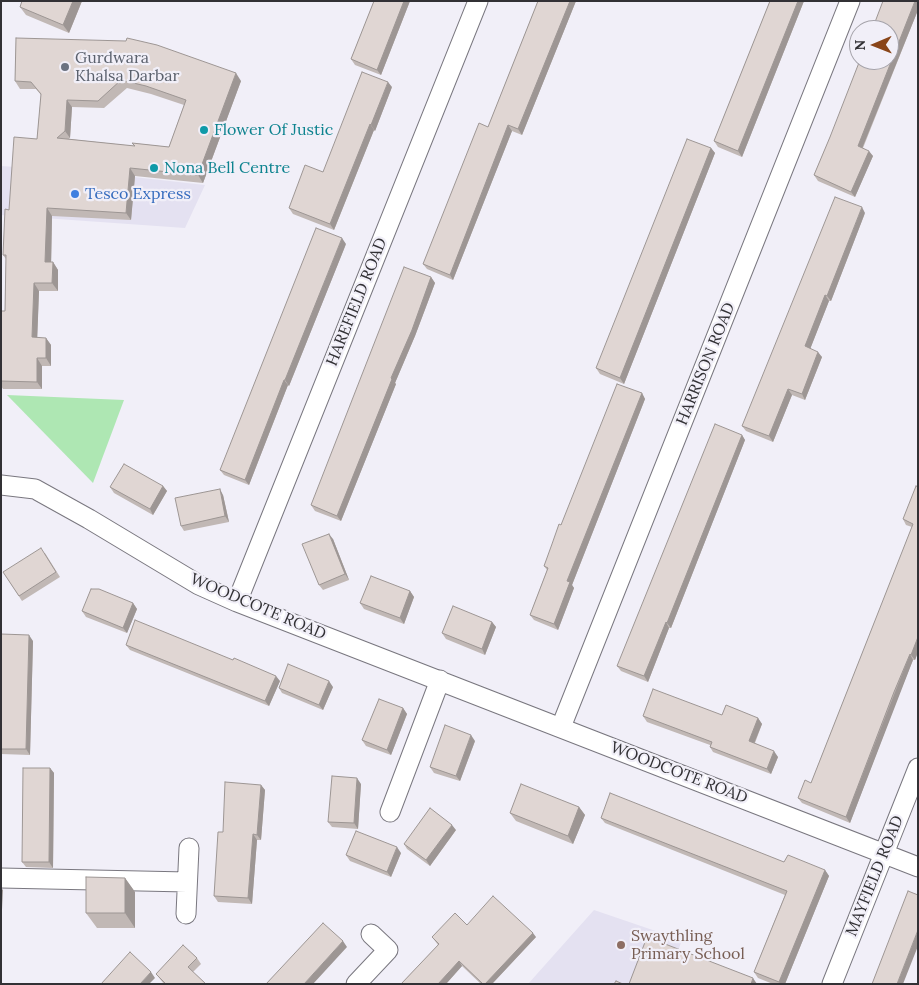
<!DOCTYPE html>
<html>
<head>
<meta charset="utf-8">
<style>
  body { margin:0 }
  #map { position:relative; width:919px; height:985px; overflow:hidden; background:#f1eff8; font-family:Lora,serif }
  canvas { display:block }
  .frame { position:absolute; inset:0; border:2px solid #323135; pointer-events:none }
  .north { position:absolute; left:849px; top:20px; width:50px; height:50px; box-sizing:border-box; background:#f1eff8; border:1px solid #a5a3aa; border-radius:50%; rotate:269deg; font-size:14px; font-weight:700; line-height:20px; text-align:center; color:#323135 }
  .north::after { content:''; display:block; margin:auto; width:18px; height:22px; background:#894519; clip-path:polygon(50% 0,100% 100%,50% 72%,0 100%) }
</style>
</head>
<body>
<div id="map">
<canvas width="919" height="985"></canvas>
<div class="frame"></div>
<div class="north">N</div>
</div>
<script>
const c = document.querySelector('canvas').getContext('2d');
c.lineJoin = 'round';
function fillPath(path, color) { c.fillStyle = color; c.fill(path, 'evenodd'); }
const toPath = rows => new Path2D(rows.map(r => 'M' + r).join(''));
function stroke(path, color, width, dash) { c.strokeStyle = color; c.lineWidth = width; c.lineCap = dash ? 'butt' : 'round'; c.setLineDash(dash || []); c.stroke(path); }
function label(font, color, halo, rows, align = 'center') {
  c.font = font + ' Lora,serif'; c.lineWidth = 4.5; c.setLineDash([]); c.textBaseline = 'middle'; c.strokeStyle = halo; c.fillStyle = color; for (const [text, x, y, turn = 0] of rows) {
    c.save(); c.translate(x, y); c.rotate((+turn || 0) * Math.PI / 180); c.textAlign = isNaN(turn) ? turn : align; if (halo) c.strokeText(text, 0, 0); c.fillText(text, 0, 0); c.restore();
  }
}
fillPath(toPath([
  [1,166,89,172,205,185,185,228,1,215],
  [594,910,682,940,678,951,760,984,528,984]
]), '#e4e1f1');
fillPath(toPath([
  [7,395,124,400,93,483]
]), '#aee7b3');
const minor = toPath([
  [1,485,35,489,89,519,199,585,237,602,918,867],
  [237,602,478,1],
  [561,727,850,1],
  [390,812,440,680],
  [1,878,187,882],
  [186,914,189,848],
  [356,984,388,950,371,934],
  [832,984,918,768]
]);
stroke(minor, '#79777f', 21);
stroke(minor, '#fff', 19);
fillPath(toPath([
  [22,1,82,1,69,33,26,15,20,7],
  [374,1,410,1,381,75,355,65,351,59],
  [538,1,576,1,522,135,512,131,453,280,427,269,423,264,488,127],
  [770,1,804,1,742,157,718,147,714,141],
  [918,1,918,10,863,148,873,156,855,197,818,181,814,175,830,137],
  [16,38,241,81,203,183,135,176,131,220,52,216,51,262,53,262,58,270,58,291,39,291,37,338,46,338,51,345,51,366,42,366,42,389,3,389,1,386,1,314,5,311,6,259,3,255,9,210,37,139,41,95,36,89,20,89,15,81],
  [127,88,151,94,184,105,169,147,132,143,134,146,69,139,70,138,72,107,104,108],
  [392,87,375,131,374,130,334,230,293,214,289,208,323,172],
  [711,148,715,153,624,384,600,374,596,368],
  [865,213,831,301,829,301,810,349,822,357,805,400,792,395,773,442,746,431,742,426],
  [346,244,289,386,288,385,249,485,224,475,220,470],
  [431,277,435,283,415,336,395,383,396,384,341,521,315,511,311,505],
  [642,393,645,399,572,585,574,588,558,630,534,620,530,615,547,570,544,566,561,525],
  [742,435,745,440,671,628,669,628,648,682,621,671,617,666],
  [163,486,167,491,153,515,114,493,110,487],
  [918,487,918,652,915,660,913,660,898,697,850,823,802,803,798,798,811,783,912,527,906,525,903,519],
  [223,495,229,522,184,531,181,526],
  [333,539,349,580,323,590,319,585],
  [45,553,60,577,22,601,3,572],
  [410,591,414,597,404,624,364,609,360,603],
  [133,603,137,609,127,633,86,617,82,611],
  [492,622,496,627,485,655,446,639,442,633],
  [1,634,33,641,30,755,1,754],
  [126,645,280,681,269,706,130,650],
  [333,687,323,710,282,693,279,688],
  [403,708,407,714,391,755,366,746,362,740],
  [722,715,758,718,762,724,755,743,778,757,771,774,713,752,710,747,710,745,647,722,643,716],
  [475,741,460,781,434,773,430,767],
  [50,768,54,773,53,868,26,867,22,862],
  [361,784,358,829,332,827,328,822],
  [261,785,265,790,261,840,257,840,252,904,218,902,214,896,223,832],
  [579,807,585,815,573,844,516,821,510,813],
  [601,818,784,862,825,870,829,876,785,984,773,984,758,978,754,972,785,895,605,823],
  [456,830,430,866,407,849,404,844],
  [401,853,391,877,350,861,346,855],
  [125,878,135,892,135,928,97,928,86,913],
  [467,925,536,937,492,984,481,984,462,966,446,984,401,984,438,945,432,937],
  [197,958,201,964,193,972,206,984,164,984,156,974]
]), '#c1b8b5');
fillPath(toPath([
  [73,1,82,1,69,33,63,25],
  [404,1,410,1,381,75,377,70],
  [570,1,576,1,522,135,518,129],
  [798,1,804,1,742,157,738,151],
  [915,1,918,1,918,10,861,151,858,146],
  [236,73,241,81,203,183,198,175],
  [388,82,392,87,375,131,371,125],
  [67,100,72,107,70,138,65,131],
  [370,124,374,130,334,230,330,224],
  [508,125,512,131,453,280,450,275],
  [711,148,715,153,624,384,620,378],
  [869,151,873,156,855,197,851,192],
  [130,168,135,176,131,220,126,213],
  [862,207,865,213,831,301,827,296],
  [47,208,52,216,51,270,45,262],
  [342,238,346,244,289,386,285,380],
  [53,262,58,270,58,291,52,283],
  [431,277,435,283,415,336,395,383,396,384,341,521,337,516],
  [34,283,39,291,37,345,32,337],
  [825,295,829,301,809,352,805,346],
  [46,338,51,345,51,366,46,358],
  [818,352,822,357,805,400,802,394],
  [37,358,42,366,42,389,37,382],
  [284,380,288,385,249,485,245,480],
  [788,389,792,395,773,442,769,436],
  [642,393,645,399,572,585,574,588,558,630,554,624,567,581],
  [742,435,745,440,671,628,667,623],
  [163,486,167,491,153,515,150,509],
  [220,489,223,495,229,522,225,516],
  [329,534,333,539,349,580,345,574],
  [410,591,414,597,404,624,400,618],
  [133,603,137,609,127,633,123,628],
  [492,622,496,627,485,655,482,649],
  [666,622,669,628,648,682,644,676],
  [29,635,33,641,30,755,26,749],
  [918,637,918,652,915,660,911,655],
  [910,654,913,660,850,823,846,817],
  [276,676,280,681,269,706,265,701],
  [329,681,333,687,323,710,319,705],
  [403,708,407,714,391,755,387,750],
  [758,718,762,724,753,746,749,741],
  [471,735,475,741,460,781,456,776],
  [774,751,778,757,771,774,767,769],
  [50,768,54,773,53,868,49,862],
  [357,778,361,784,358,829,354,823],
  [261,785,265,790,261,840,257,835],
  [579,807,585,815,573,844,568,836],
  [452,825,456,830,430,866,426,860],
  [253,834,257,840,252,904,248,898],
  [397,847,401,853,391,877,387,872],
  [825,870,829,876,785,984,780,984,779,982],
  [125,878,135,892,135,928,125,913],
  [1,888,3,890,1,929],
  [918,930,918,946,903,984,897,984],
  [533,933,536,937,492,984,485,984],
  [343,941,347,947,313,984,304,984],
  [459,961,462,966,446,984,438,984],
  [151,972,155,978,149,984,140,984],
  [753,978,757,984,751,984]
]), '#9d9694');
const building = toPath([
  [22,1,73,1,63,25,20,7,22,1],
  [374,1,404,1,377,70,351,59,374,1],
  [538,1,570,1,518,129,508,125,450,275,423,264,479,123,488,127,538,1],
  [770,1,798,1,738,151,714,141,770,1],
  [883,1,915,1,858,146,869,151,851,192,814,175,830,137,860,60,889,60,889,30,872,30,883,1],
  [16,38,126,41,127,38,157,45,236,73,198,175,130,168,126,213,47,208,45,262,53,262,52,283,34,283,32,337,46,338,46,358,37,358,37,382,1,381,1,311,5,311,6,255,3,255,5,209,9,210,14,137,37,139,41,94,31,82,15,81,16,38],
  [121,80,146,86,186,100,169,147,132,143,135,146,57,138,65,131,67,100,98,101,121,80],
  [362,72,388,82,371,125,370,124,330,224,289,208,305,165,323,172,362,72],
  [687,139,711,148,620,378,596,368,687,139],
  [835,197,862,207,827,296,825,295,805,346,818,352,802,394,788,389,769,436,742,426,835,197],
  [316,228,342,238,285,380,284,380,245,480,220,470,316,228],
  [404,267,431,277,412,330,391,378,392,379,337,516,311,505,404,267],
  [617,384,642,393,567,581,570,582,554,624,530,615,548,568,544,566,552,544,559,524,561,525,617,384],
  [715,424,742,435,667,623,666,622,644,676,617,666,715,424],
  [124,464,163,486,150,509,110,487,124,464],
  [916,486,918,487,918,637,911,655,910,654,894,692,846,817,798,798,805,780,811,783,913,524,903,519,916,486],
  [220,489,225,516,181,526,175,498,220,489],
  [329,534,345,574,319,585,302,544,329,534],
  [41,548,56,572,19,596,3,572,41,548],
  [371,576,410,591,400,618,360,603,371,576],
  [91,589,99,589,133,603,123,628,82,611,91,589],
  [453,606,492,622,482,649,442,633,453,606],
  [135,620,233,660,234,658,276,676,265,701,126,645,135,620],
  [1,634,29,635,26,749,1,749,1,634],
  [288,664,329,681,319,705,279,688,288,664],
  [653,689,722,715,726,705,758,718,749,741,774,751,767,769,710,747,712,742,643,716,653,689],
  [379,699,403,708,387,750,362,740,379,699],
  [445,725,471,735,456,776,430,767,445,725],
  [23,768,50,768,49,862,22,862,23,768],
  [332,776,357,778,354,823,328,822,332,776],
  [225,782,261,785,257,835,253,834,248,898,214,896,218,832,223,832,225,782],
  [521,784,579,807,568,836,510,813,521,784],
  [610,793,784,862,788,855,825,870,779,982,754,972,787,891,601,818,610,793],
  [430,808,452,825,426,860,404,844,430,808],
  [356,831,397,847,387,872,346,855,356,831],
  [86,877,125,878,125,913,86,913,86,877],
  [908,891,918,895,918,930,897,984,872,984,908,891],
  [493,896,533,933,485,984,483,984,459,961,438,984,401,984,439,944,432,937,455,913,467,925,493,896],
  [323,923,343,941,304,984,266,984,323,923],
  [647,937,753,978,751,984,629,984,647,937],
  [183,945,197,958,188,967,206,984,166,984,156,974,183,945],
  [130,952,151,972,140,984,101,984,130,952],
  [616,981,623,984,614,984,616,981]
]);
fillPath(building, '#e0d6d3');
stroke(building, '#9d9694', 1);
for (const [x, y, r, color] of [
  [65,67,5,"#6b7280"],
  [204,130,5,"#0f9aa8"],
  [154,168,5,"#0f9aa8"],
  [75,194,5,"#3f7fe0"],
  [621,945,5,"#8d6e63"]
]) { const dot = new Path2D(); dot.arc(x, y, r, 0, 2 * Math.PI); c.fillStyle = color; c.fill(dot); stroke(dot, '#f1eff8', 2); }
label('16px', '#5b616d', '#f1eff8', [
  ["Gurdwara",75,58],
  ["Khalsa Darbar",75,76]
], 'left');
label('16px', '#0d838f', '#f1eff8', [
  ["Flower Of Justic",214,130],
  ["Nona Bell Centre",164,168]
], 'left');
label('16px', '#366cbe', '#f1eff8', [
  ["Tesco Express",85,194]
], 'left');
label('16px', '#323135', '#f1eff8', [
  ["HAREFIELD ROAD",357,302,-68],
  ["HARRISON ROAD",706,364,-68],
  ["WOODCOTE ROAD",258,607,23],
  ["WOODCOTE ROAD",679,773,21],
  ["MAYFIELD ROAD",875,876,-68]
]);
label('16px', '#785e54', '#f1eff8', [
  ["Swaythling",631,936],
  ["Primary School",631,954]
], 'left');
</script>
</body>
</html>
